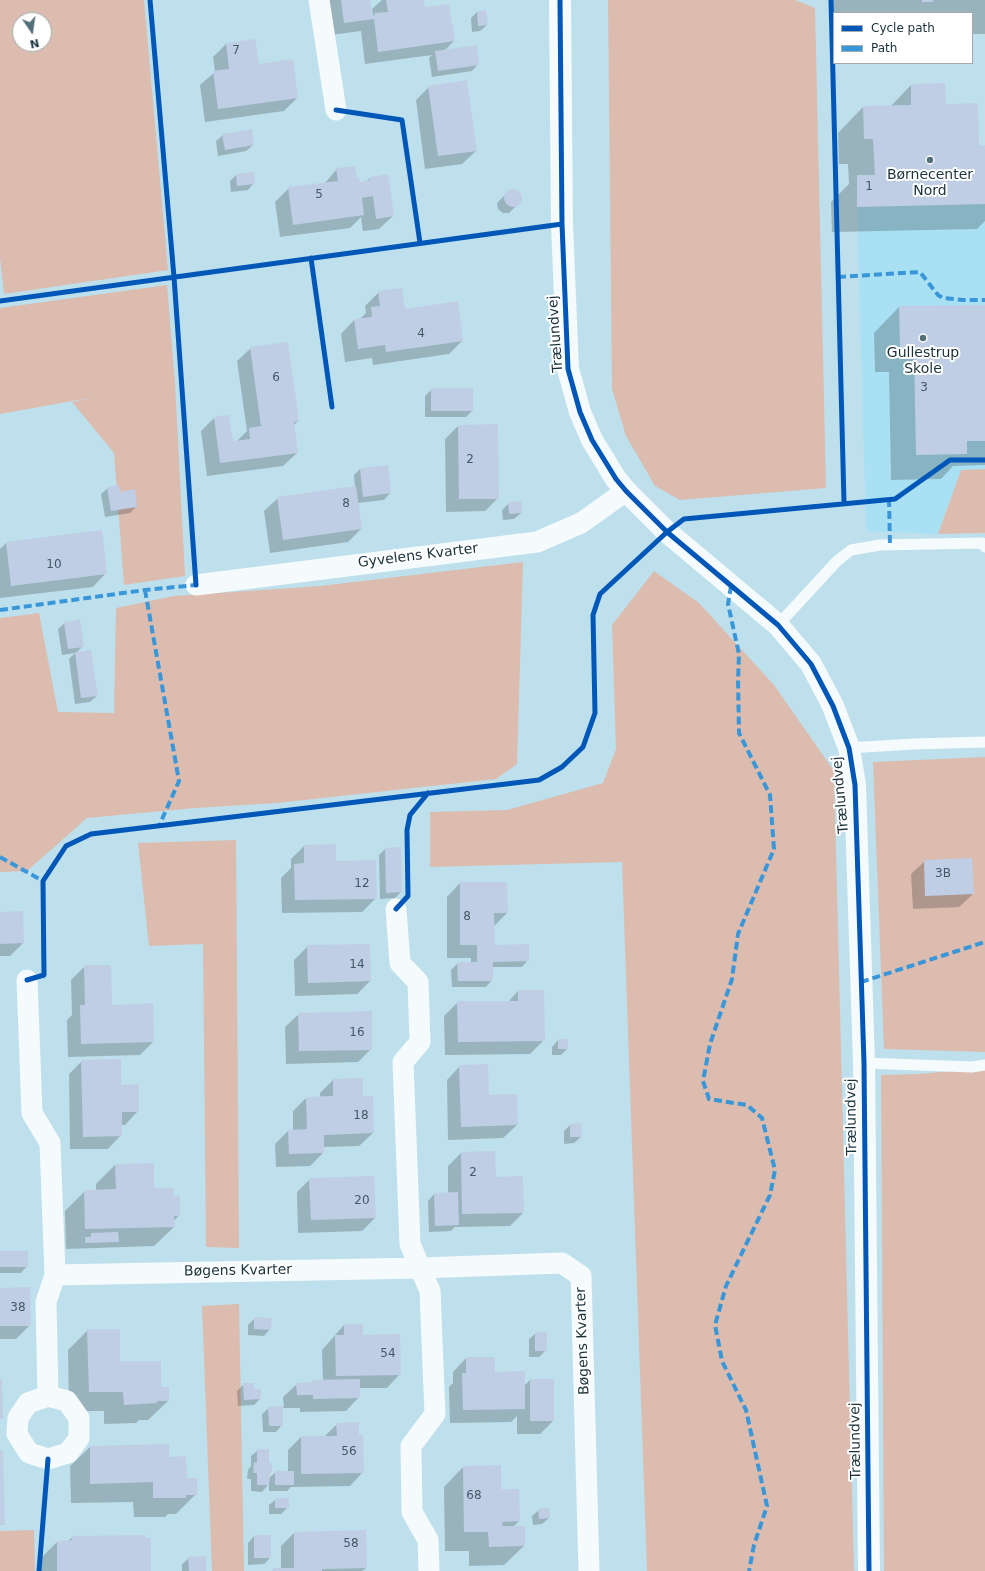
<!DOCTYPE html>
<html>
<head>
<meta charset="utf-8">
<style>
  body { margin:0 }
  #map { position:relative; width:985px; height:1571px; overflow:hidden; background:#bee0ec; font-family:"DejaVu Sans",sans-serif }
  canvas { display:block }
  .legend { position:absolute; left:833px; top:12px; width:140px; height:52px; box-sizing:border-box; background:#fefefe; border:1px solid #a2acb0; margin:0; padding:5px 7px; list-style:none; font-size:12px; color:#19323b }
  .legend li { display:flex; align-items:center; gap:8px; height:20px }
  .legend b { width:20px; border:1px solid #a2acb0 }
  .north { position:absolute; left:12px; top:12px; width:40px; height:40px; box-sizing:border-box; background:#fefefe; border:1px solid #a2acb0; border-radius:50%; rotate:167deg; font-size:11px; font-weight:700; line-height:16px; text-align:center; color:#19323b }
  .north::after { content:''; display:block; margin:auto; width:14px; height:18px; background:#536f79; clip-path:polygon(50% 0,100% 100%,50% 72%,0 100%) }
</style>
</head>
<body>
<div id="map">
<canvas width="985" height="1571"></canvas>
<ul class="legend">
<li><b style="height:5px;background:#0057b8"></b>Cycle path</li>
<li><b style="height:5px;background:#3997d9"></b>Path</li>
</ul>
<div class="north">N</div>
</div>
<script>
const c = document.querySelector('canvas').getContext('2d');
c.lineJoin = 'round';
function fillPath(path, color) { c.fillStyle = color; c.fill(path, 'evenodd'); }
const toPath = rows => new Path2D(rows.map(r => 'M' + r).join(''));
function stroke(path, color, width, dash) { c.strokeStyle = color; c.lineWidth = width; c.lineCap = dash ? 'butt' : 'round'; c.setLineDash(dash || []); c.stroke(path); }
function label(font, color, halo, rows, align = 'center') {
  c.font = font + ' "DejaVu Sans",sans-serif'; c.lineWidth = 4; c.setLineDash([]); c.textBaseline = 'middle'; c.strokeStyle = halo; c.fillStyle = color; for (const [text, x, y, turn = 0] of rows) {
    c.save(); c.translate(x, y); c.rotate((+turn || 0) * Math.PI / 180); c.textAlign = isNaN(turn) ? turn : align; if (halo) c.strokeText(text, 0, 0); c.fillText(text, 0, 0); c.restore();
  }
}
fillPath(toPath([
  [985,204,985,469,961,470,938,534,866,531,857,207]
]), '#aae0f4');
fillPath(toPath([
  [0,0,144,0,168,270,4,294,0,258],
  [20,20,44,20,44,44,20,44],
  [608,0,795,0,815,8,826,488,680,500,655,486,626,436,612,389],
  [167,285,175,383,185,576,124,585,114,453,72,402,95,397,0,414,0,308],
  [985,469,985,533,938,534,961,470],
  [523,562,517,764,496,779,277,803,195,808,87,818,27,871,0,872,0,618,39,613,58,712,114,713,116,608,174,596,320,586],
  [654,571,699,603,774,685,834,771,854,1571,647,1571,622,862,430,867,430,812,507,810,603,783,616,749,612,625],
  [985,757,985,1052,884,1049,873,762],
  [236,840,239,1248,206,1247,203,944,149,946,138,843],
  [985,1068,985,1571,884,1571,881,1075,918,1074],
  [239,1304,244,1571,212,1571,202,1306],
  [34,1530,35,1571,0,1571,0,1531]
]), '#dbbcaf');
fillPath(toPath([
  [330,0,369,0,371,18,373,16,372,9,382,0,423,0,424,8,454,41,444,51,478,64,472,71,432,77,429,58,432,55,365,64,361,31,331,35,327,3],
  [830,0,985,0,985,34,972,34,972,13,834,13,834,21,830,21],
  [485,11,487,25,480,31,472,32,471,18,477,12],
  [226,44,258,65,297,98,284,111,205,122,200,85,215,72,213,57],
  [911,85,945,105,978,146,985,146,985,221,977,229,832,232,831,202,849,184,848,164,839,164,838,133,863,107,890,107],
  [429,87,476,151,462,164,425,169,416,100],
  [223,135,253,145,246,151,218,156,216,141],
  [337,169,359,183,366,182,370,178,393,216,379,229,363,231,361,217,350,228,280,237,275,202,289,188,324,184],
  [236,175,254,183,248,190,231,192,230,181],
  [509,191,515,191,520,194,521,201,509,213,503,213,498,209,497,203],
  [379,292,404,310,462,341,449,354,373,365,372,358,345,362,341,334,354,320,359,320,366,313,365,306],
  [985,306,985,465,953,466,941,479,891,480,889,372,875,372,874,333,899,307],
  [251,348,298,421,293,426,297,453,283,466,207,476,201,431,214,418,232,442,236,442,247,431,237,361],
  [432,389,472,411,466,417,425,417,425,396],
  [458,426,498,498,485,511,446,512,445,439],
  [387,466,390,493,384,500,358,503,361,529,348,542,270,553,264,511,278,498,355,487,354,475,360,469],
  [108,488,120,493,136,507,130,513,105,517,101,494],
  [509,503,521,513,514,519,503,520,502,510],
  [101,532,106,573,93,587,0,598,0,549,6,543],
  [65,623,83,646,76,653,97,696,90,702,75,704,69,659,75,653,62,655,58,629],
  [304,846,335,862,376,898,362,912,282,913,281,878,291,868,291,859],
  [385,849,401,892,395,898,380,899,379,855],
  [925,861,973,894,959,907,913,909,911,874],
  [460,883,507,913,494,926,494,945,528,960,522,967,492,967,492,980,486,987,452,987,451,970,458,963,471,963,471,958,447,958,447,897],
  [0,913,23,943,10,956,0,956],
  [308,946,370,981,357,994,295,996,294,960],
  [85,966,111,1006,152,1004,153,1042,140,1055,68,1057,67,1020,72,1015,71,980],
  [518,991,543,1041,530,1054,445,1055,444,1016,458,1002,508,1002],
  [299,1014,371,1049,358,1062,286,1064,285,1027],
  [558,1040,567,1049,561,1055,552,1055,552,1047],
  [82,1061,120,1086,138,1111,125,1125,121,1125,121,1135,108,1149,70,1149,69,1074],
  [460,1066,517,1125,503,1138,448,1140,447,1080],
  [333,1080,362,1097,373,1133,359,1146,323,1147,323,1153,310,1166,276,1167,275,1144,288,1131,293,1131,293,1111,306,1098,320,1097,320,1093],
  [570,1125,581,1137,574,1143,564,1144,564,1131],
  [494,1152,495,1178,523,1213,510,1226,455,1227,451,1231,429,1232,428,1201,434,1194,448,1194,448,1166,461,1153],
  [115,1165,153,1189,173,1197,179,1215,174,1221,174,1227,154,1246,66,1249,65,1211,85,1191,96,1191,96,1184],
  [310,1179,375,1218,362,1231,298,1233,297,1192],
  [0,1252,27,1266,21,1273,0,1273],
  [0,1289,30,1325,16,1339,0,1339],
  [255,1318,270,1329,264,1336,248,1335,248,1325],
  [344,1325,362,1336,400,1374,387,1388,359,1388,359,1397,346,1411,300,1412,300,1408,282,1408,282,1425,276,1432,263,1432,262,1414,269,1408,284,1407,283,1397,297,1384,311,1383,313,1381,323,1381,322,1350],
  [88,1330,119,1362,160,1388,168,1401,148,1420,139,1420,136,1423,104,1424,104,1411,69,1411,68,1350],
  [536,1333,546,1350,539,1357,529,1357,529,1339],
  [466,1358,494,1358,494,1373,524,1386,530,1380,553,1421,540,1434,517,1434,517,1416,511,1422,450,1423,449,1387,453,1383,453,1372],
  [244,1384,253,1390,260,1399,254,1405,238,1406,237,1391],
  [337,1424,358,1436,363,1472,350,1486,291,1487,287,1491,269,1491,269,1484,262,1492,251,1491,251,1479,247,1479,248,1470,251,1466,251,1456,258,1450,268,1464,271,1472,268,1474,268,1479,276,1472,288,1472,288,1450,301,1437,324,1437],
  [168,1445,168,1458,186,1479,196,1494,176,1514,168,1514,165,1517,134,1517,133,1502,71,1503,70,1466,90,1447],
  [463,1467,501,1490,519,1521,513,1527,524,1546,504,1565,469,1566,469,1551,445,1551,444,1487],
  [276,1499,288,1507,281,1514,269,1514,269,1505],
  [539,1510,549,1518,542,1524,533,1525,532,1516],
  [294,1533,366,1568,362,1571,272,1571,274,1569,281,1569,281,1546],
  [254,1536,270,1558,264,1564,248,1565,248,1543],
  [72,1537,150,1571,38,1571,38,1561,57,1542,68,1541],
  [189,1558,205,1571,182,1571,182,1564]
]), '#0003');
fillPath(toPath([
  [341,0,370,0,372,16,375,15,374,13,388,12,386,0,424,0,425,7,449,4,455,41,378,52,374,19,344,23],
  [922,0,933,0,933,2,922,2],
  [486,10,488,25,478,26,477,11],
  [255,39,259,64,293,59,298,98,218,109,213,71,229,69,226,43],
  [477,45,479,65,438,71,435,51],
  [467,80,477,151,438,156,428,86],
  [945,83,946,104,978,103,979,145,985,145,985,204,857,207,857,175,875,175,873,139,864,139,863,106,911,105,911,84],
  [252,129,254,145,225,150,222,134],
  [355,166,357,178,359,178,360,182,370,180,370,177,388,174,394,216,376,219,373,196,362,198,364,215,293,225,288,187,338,181,336,168],
  [254,172,255,184,237,186,236,174],
  '504 198a9 9 0 1 1 18 0a9 9 0 1 1-18 0Z',
  [402,288,405,309,458,301,463,341,386,352,385,345,358,349,354,319,372,317,371,307,380,306,378,291],
  [985,305,985,441,967,441,967,454,916,455,914,347,900,347,899,306],
  [288,342,299,421,294,422,298,453,220,463,214,417,229,415,233,441,250,439,249,428,261,426,250,347],
  [431,388,473,388,473,411,431,411],
  [498,424,499,499,459,499,458,425],
  [388,465,391,493,363,497,360,468],
  [119,485,120,492,135,489,137,507,111,511,107,487],
  [356,486,362,529,283,540,277,497],
  [521,501,522,513,509,514,508,502],
  [102,530,107,574,11,586,6,542],
  [80,619,84,647,68,649,64,622],
  [91,650,98,696,81,698,75,652],
  [336,844,336,861,376,860,377,899,295,900,294,864,304,863,304,845],
  [401,847,402,892,386,893,385,848],
  [972,858,974,894,925,896,924,860],
  [460,882,507,882,508,913,494,913,495,945,529,944,529,961,493,962,493,981,458,981,457,962,477,962,477,945,460,945],
  [23,911,24,943,0,944,0,912],
  [370,944,371,981,308,983,307,945],
  [84,965,111,965,112,1005,153,1003,154,1042,81,1044,80,1005,85,1005],
  [518,990,544,990,545,1041,458,1042,457,1001,518,1001],
  [372,1011,372,1050,299,1051,298,1013],
  [558,1039,568,1039,568,1049,558,1049],
  [121,1059,121,1085,139,1084,139,1112,122,1112,122,1136,83,1137,81,1060],
  [488,1064,489,1095,517,1094,518,1125,461,1127,459,1065],
  [363,1078,363,1096,373,1096,374,1133,324,1135,324,1153,289,1154,288,1130,307,1129,306,1097,333,1096,333,1079],
  [581,1123,582,1137,570,1137,570,1124],
  [495,1151,496,1177,523,1176,524,1213,462,1214,461,1152],
  [154,1163,154,1188,174,1188,174,1196,180,1195,180,1216,174,1216,175,1227,85,1229,84,1190,116,1189,115,1164],
  [374,1176,376,1218,311,1220,309,1178],
  [458,1192,459,1225,435,1226,434,1193],
  [118,1232,119,1242,85,1243,85,1237,91,1237,91,1233],
  [0,1251,28,1251,28,1267,0,1267],
  [30,1287,31,1326,0,1326,0,1288],
  [254,1317,272,1318,271,1330,254,1329],
  [344,1324,363,1324,363,1335,400,1334,401,1375,336,1376,335,1335,344,1335],
  [87,1329,120,1329,120,1361,161,1361,161,1387,169,1387,169,1401,157,1401,157,1403,124,1405,123,1392,89,1392],
  [535,1332,547,1332,547,1351,535,1351],
  [466,1357,495,1357,495,1372,525,1371,525,1409,463,1410,462,1373,466,1373],
  [0,1379,2,1379,3,1419,0,1419],
  [360,1379,360,1398,313,1399,313,1395,297,1395,296,1383,313,1382,313,1380],
  [530,1379,554,1379,554,1421,530,1421],
  [243,1383,254,1383,254,1389,261,1389,261,1399,244,1400],
  [283,1406,283,1426,269,1426,268,1407],
  [359,1422,359,1435,363,1435,364,1473,301,1474,301,1436,337,1436,336,1423],
  [169,1444,169,1457,186,1456,187,1478,197,1478,197,1495,186,1495,186,1498,153,1498,153,1482,90,1484,90,1446],
  [257,1449,269,1449,269,1463,272,1463,272,1472,270,1472,269,1485,257,1485,257,1473,253,1473,254,1462,257,1463],
  [0,1450,3,1450,5,1525,0,1525],
  [501,1465,501,1489,519,1489,520,1521,502,1522,503,1526,525,1526,525,1546,489,1547,488,1532,464,1532,463,1466],
  [275,1471,294,1471,294,1485,275,1485],
  [275,1498,289,1498,289,1508,275,1508],
  [549,1508,550,1518,539,1519,538,1509],
  [366,1530,367,1568,322,1569,322,1571,273,1571,273,1568,294,1568,294,1532],
  [145,1535,145,1538,151,1538,151,1571,57,1571,57,1541,72,1540,71,1536],
  [254,1535,271,1535,271,1558,254,1558],
  [206,1556,206,1571,189,1571,188,1557]
]), '#bfcee5');
stroke(toPath([
  [778,625,837,561,851,550,880,545,982,543,985,547],
  [849,748,913,744,985,742],
  [864,1063,972,1067,985,1065]
]), '#f5fafc', 11);
stroke(toPath([
  [319,0,336,110],
  [196,585,537,542,581,523,626,491],
  [396,909,400,963,418,982,420,1042,403,1062,410,1244,430,1291,435,1414,411,1446,412,1512,428,1540,429,1571],
  [27,980,32,1113,50,1143,55,1275,46,1302,48,1396,28,1403,18,1418,17,1434,29,1453,48,1459,68,1453,79,1438,79,1418,67,1401,48,1396],
  [55,1275,420,1268,562,1263,581,1276,589,1571]
]), '#f5fafc', 21);
stroke(toPath([
  [560,0,562,224,568,369,580,412,592,440,616,479,626,491,667,532,778,625,811,664,833,706,849,748,855,785,864,1063,869,1571]
]), '#f5fafc', 22);
stroke(toPath([
  [838,277,920,272,938,295,943,298,963,300,985,300],
  [889,499,890,545],
  [731,586,728,604,739,654,738,680,739,733,770,795,774,849,738,934,732,979,710,1044,703,1081,709,1099,747,1105,762,1118,775,1170,770,1195,726,1286,715,1325,722,1361,746,1410,767,1506,754,1545,749,1571],
  [145,590,179,781,159,826],
  [0,610,145,590,196,585,196,582],
  [0,857,43,881],
  [861,982,985,942]
]), '#3997d9', 4, [8, 4]);
stroke(toPath([
  [150,0,174,277,196,585],
  [560,0,562,224,568,369,580,412,592,440,616,479,626,491,667,532,778,625,811,664,833,706,849,748,855,785,864,1063,869,1571],
  [831,0,844,502],
  [336,110,402,120,420,243],
  [311,258,332,407],
  [0,301,562,224],
  [396,909,408,896,407,830,410,815,428,793],
  [27,980,44,975,43,881,66,846,91,834,539,780,562,767,583,747,595,713,593,615,600,594,667,532,684,519,895,499,950,460,985,460],
  [39,1571,48,1459]
]), '#0057b8', 5);
for (const [x, y, r, color] of [
  [930,160,4,"#536f79"],
  [923,338,4,"#536f79"]
]) { const dot = new Path2D(); dot.arc(x, y, r, 0, 2 * Math.PI); c.fillStyle = color; c.fill(dot); stroke(dot, '#fefefe', 1.5); }
label('12px', '#425966', null, [
  ["7",236,51],
  ["1",869,187],
  ["5",319,195],
  ["4",421,334],
  ["6",276,378],
  ["3",924,388],
  ["2",470,460],
  ["8",346,504],
  ["10",54,565],
  ["3B",943,874],
  ["12",362,884],
  ["8",467,917],
  ["14",357,965],
  ["16",357,1033],
  ["18",361,1116],
  ["2",473,1173],
  ["20",362,1201],
  ["38",18,1308],
  ["54",388,1354],
  ["56",349,1452],
  ["68",474,1496],
  ["58",351,1544]
]);
label('14px', '#19323b', '#fefefe', [
  ["Børnecenter",930,175],
  ["Nord",930,191],
  ["Gullestrup",923,353],
  ["Skole",923,369]
]);
label('14px', '#19323b', '#fefefe', [
  ["Trælundvej",556,334,-94],
  ["Gyvelens Kvarter",418,556,-7],
  ["Trælundvej",841,795,-95],
  ["Trælundvej",852,1117,-91],
  ["Bøgens Kvarter",238,1271,-1],
  ["Bøgens Kvarter",583,1341,-92],
  ["Trælundvej",856,1441,-91]
]);
</script>
</body>
</html>
